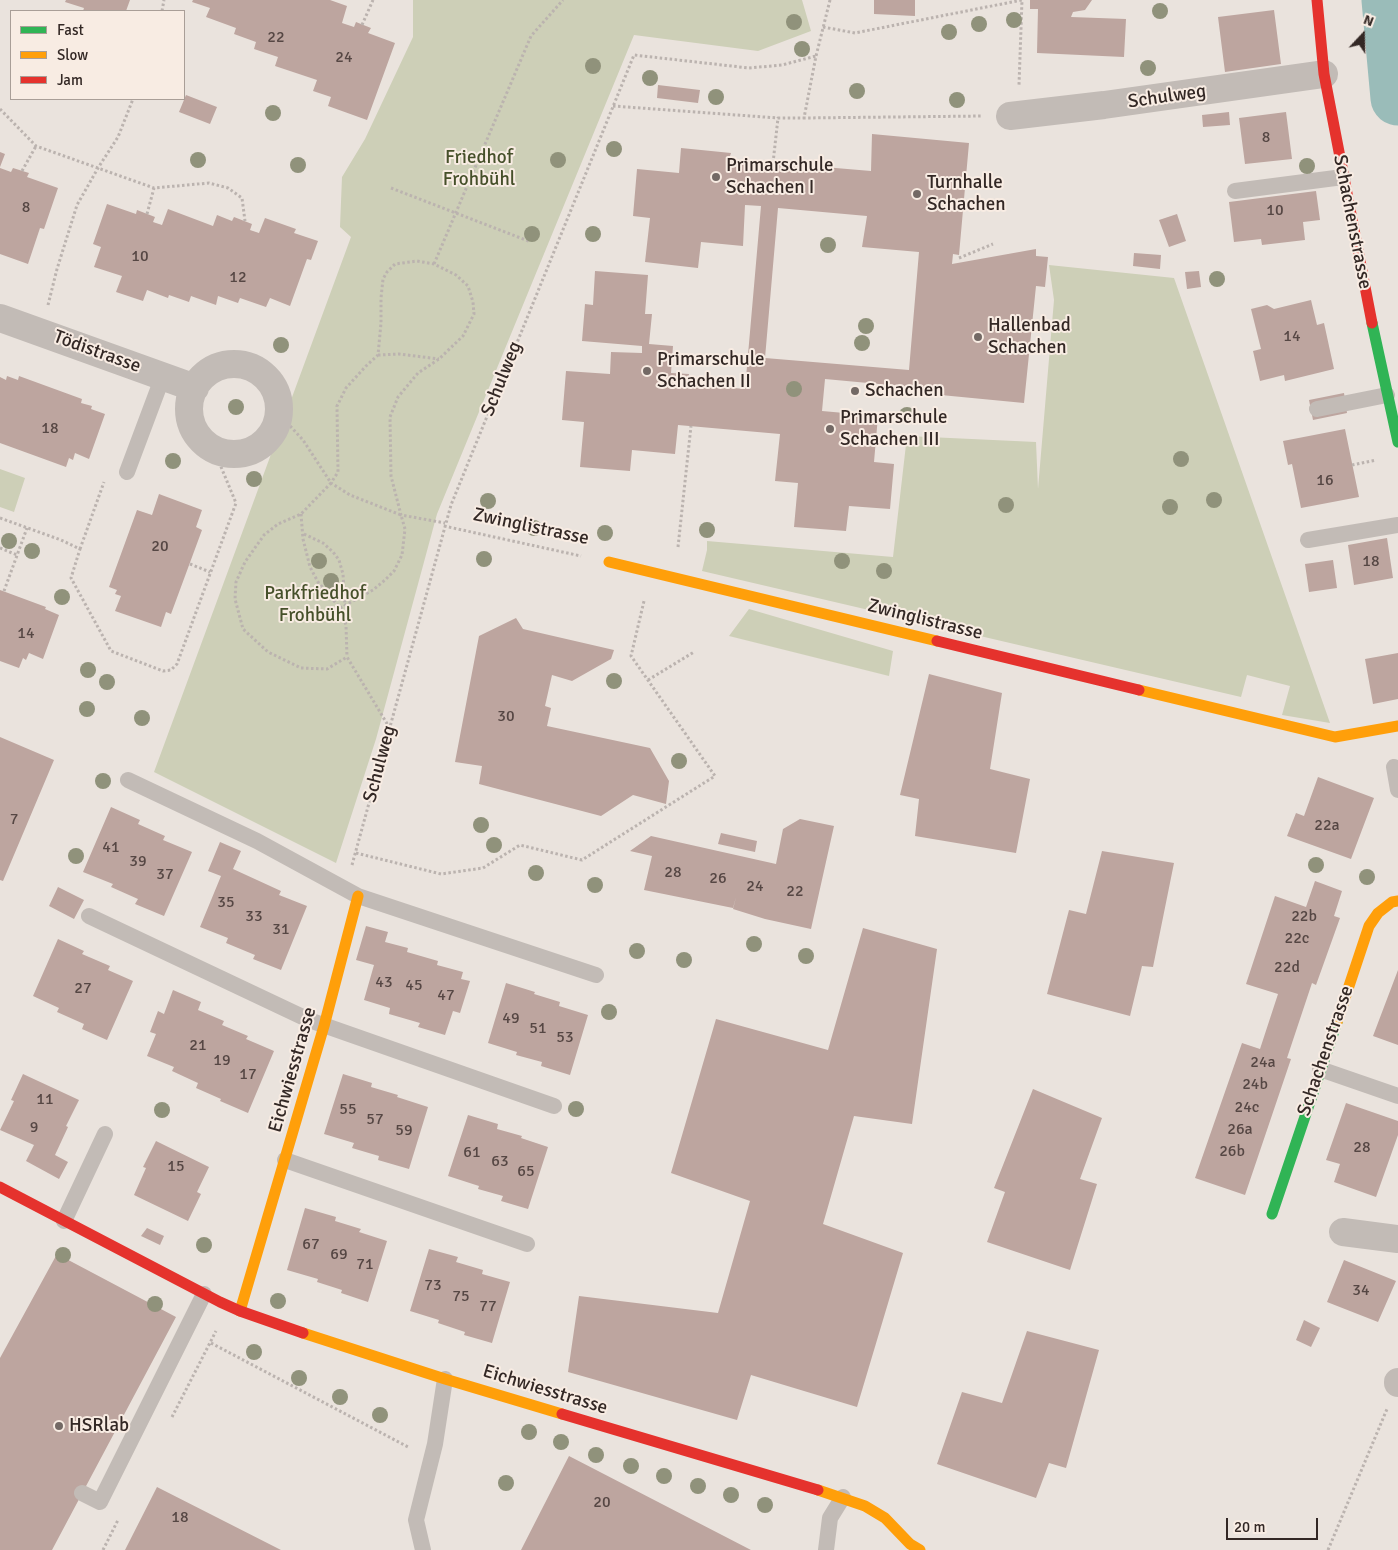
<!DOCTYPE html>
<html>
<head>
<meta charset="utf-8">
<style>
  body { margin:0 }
  #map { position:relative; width:1398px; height:1550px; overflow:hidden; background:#eae3dd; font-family:Signika,sans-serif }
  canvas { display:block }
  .legend { position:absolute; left:10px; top:10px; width:175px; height:90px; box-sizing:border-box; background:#f8ece3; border:1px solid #a99e97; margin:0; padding:6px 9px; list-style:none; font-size:15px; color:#332825 }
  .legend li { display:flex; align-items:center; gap:10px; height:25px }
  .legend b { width:25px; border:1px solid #a99e97 }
  .north { position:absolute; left:1338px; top:10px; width:50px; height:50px; -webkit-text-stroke:4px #f8ece3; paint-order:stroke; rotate:21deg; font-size:14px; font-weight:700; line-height:20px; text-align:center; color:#332825 }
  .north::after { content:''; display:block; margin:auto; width:18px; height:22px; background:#332825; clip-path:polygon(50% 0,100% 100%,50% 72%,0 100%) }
  .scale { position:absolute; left:1226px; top:1518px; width:92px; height:22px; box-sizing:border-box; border:2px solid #332825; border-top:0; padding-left:6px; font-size:15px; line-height:18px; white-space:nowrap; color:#332825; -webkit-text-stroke:4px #f8ece3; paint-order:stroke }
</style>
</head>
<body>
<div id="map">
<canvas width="1398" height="1550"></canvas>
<ul class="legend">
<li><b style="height:6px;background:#30b455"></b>Fast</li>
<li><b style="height:6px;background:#ff9f0a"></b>Slow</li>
<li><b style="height:6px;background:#e5322d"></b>Jam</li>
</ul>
<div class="north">N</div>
<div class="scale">20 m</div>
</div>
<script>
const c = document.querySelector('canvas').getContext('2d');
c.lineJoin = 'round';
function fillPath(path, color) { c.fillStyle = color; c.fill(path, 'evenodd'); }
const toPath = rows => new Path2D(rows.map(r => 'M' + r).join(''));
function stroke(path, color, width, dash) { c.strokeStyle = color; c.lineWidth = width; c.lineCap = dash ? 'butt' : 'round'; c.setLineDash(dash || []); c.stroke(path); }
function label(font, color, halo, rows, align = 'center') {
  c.font = font + ' Signika,sans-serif'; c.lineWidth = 4; c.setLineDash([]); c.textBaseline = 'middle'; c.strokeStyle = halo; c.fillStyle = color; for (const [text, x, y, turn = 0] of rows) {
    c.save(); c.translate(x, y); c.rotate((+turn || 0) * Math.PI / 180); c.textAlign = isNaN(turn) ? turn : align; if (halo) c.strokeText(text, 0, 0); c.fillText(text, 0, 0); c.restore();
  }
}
fillPath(toPath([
  [413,0,802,0,811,31,758,51,634,35,437,514,376,739,336,863,154,772,351,237,340,227,342,177,365,139,413,37],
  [1049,265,1174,278,1330,723,1282,715,1290,686,1247,675,1241,697,702,571,707,550,707,541,893,557,907,436,1036,442,1038,489,1054,300],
  [0,469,25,478,14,512,0,507],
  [749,609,893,651,889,676,729,636]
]), '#cdcfb7');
stroke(toPath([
  [1389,0,1398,98]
]), '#9abcb9', 55);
fillPath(toPath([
  [66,0,130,0,126,11,83,11,84,8,65,2],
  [193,0,330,0,347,6,342,23,354,27,356,22,371,28,368,33,395,43,367,120,328,106,331,97,313,91,317,80,275,66,278,57,254,49,256,42,234,34,236,28,206,17,210,8,192,2],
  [874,0,915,0,915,16,874,14],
  [1030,0,1092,0,1085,10,1073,12,1071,17,1126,19,1124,57,1037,53,1038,9,1030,9],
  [1274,10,1281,64,1225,72,1218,17],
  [658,85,700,90,698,103,657,98],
  [186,95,217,107,210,124,179,112],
  [1229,112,1230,125,1203,127,1202,115],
  [1286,112,1292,159,1245,164,1239,118],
  [872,134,969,143,959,255,953,254,952,264,1036,249,1036,256,1048,257,1045,287,1036,286,1024,403,920,393,922,388,825,379,822,411,878,416,874,462,894,464,890,509,849,506,846,531,794,527,798,483,775,481,780,434,678,425,675,454,632,450,630,471,580,467,584,422,562,420,566,371,610,374,611,352,642,353,642,346,582,341,585,304,593,305,595,271,648,275,645,314,652,314,649,344,673,346,671,373,689,374,688,384,745,389,761,206,745,205,743,246,701,242,698,268,645,262,650,218,633,216,637,169,679,173,681,148,731,153,729,159,871,171],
  [778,208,867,216,862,247,919,252,909,370,765,358],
  [0,152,5,154,0,167],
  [0,168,11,172,13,168,29,173,27,177,58,188,44,229,40,228,28,264,0,254],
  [1316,191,1320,220,1303,222,1305,240,1262,245,1261,239,1234,242,1229,202],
  [107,204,136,214,137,210,155,217,153,222,162,225,168,209,213,226,217,215,232,221,234,217,252,224,250,230,259,233,265,218,296,229,294,233,318,241,311,260,307,259,290,306,270,298,266,307,240,298,238,303,218,296,216,305,191,296,189,302,169,295,168,298,147,290,143,301,116,292,122,276,94,267,101,247,93,244],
  [1177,214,1186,241,1169,247,1159,220],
  [1134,253,1161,255,1160,269,1133,266],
  [1199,271,1201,287,1187,289,1185,272],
  [1311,300,1317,325,1324,323,1334,369,1285,381,1284,375,1260,381,1253,351,1261,349,1251,309,1267,305,1274,309],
  [7,376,18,380,19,376,82,399,81,403,92,406,91,409,105,414,89,459,75,453,73,460,69,458,66,467,0,443,0,377,6,380],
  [1344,393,1347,413,1313,420,1309,400],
  [1345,429,1359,497,1301,508,1292,464,1288,465,1283,441],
  [159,494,202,510,196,527,202,530,171,614,166,612,161,627,115,611,121,596,115,594,117,590,109,587,137,510,152,515],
  [1387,538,1393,578,1354,585,1348,545],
  [1333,560,1337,588,1309,592,1305,564],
  [0,590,46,607,45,609,59,615,43,659,29,653,26,660,23,658,19,668,0,661],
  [516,618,523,629,614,650,611,659,572,681,552,675,545,706,551,708,547,726,650,748,669,781,666,804,633,795,601,816,479,784,482,766,455,762,479,636],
  [1398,653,1398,699,1373,704,1365,659],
  [929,674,1002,693,990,769,1030,779,1016,853,915,836,919,799,900,795],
  [0,737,54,760,3,881,0,880],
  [1318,777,1374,798,1351,859,1287,836,1296,813,1304,816],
  [111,807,140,820,138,824,165,836,163,840,192,852,164,916,135,904,138,899,111,887,113,884,83,872],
  [800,819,834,826,811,929,765,919,733,909,736,897,733,908,644,890,652,856,630,851,651,836,776,864,783,829],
  [721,833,757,841,755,852,718,844],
  [220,842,241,851,233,869,281,891,279,895,307,906,281,970,253,959,255,955,226,943,228,938,200,927,221,876,208,871],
  [1102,851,1174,863,1153,967,1142,966,1130,1016,1047,994,1069,910,1086,914],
  [1315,881,1342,891,1334,916,1340,918,1316,985,1312,983,1287,1058,1291,1059,1245,1195,1195,1178,1242,1043,1260,1049,1278,994,1246,984,1275,896,1306,907],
  [58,887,84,900,74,919,49,906],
  [366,926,388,932,385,942,408,948,407,952,438,961,437,965,463,972,461,979,470,981,460,1013,453,1011,445,1035,418,1027,420,1023,389,1014,390,1008,364,1000,374,965,356,960],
  [863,928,937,949,912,1124,854,1116,823,1224,903,1253,857,1407,751,1375,737,1420,568,1372,579,1296,718,1313,750,1201,671,1173,716,1019,828,1050],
  [58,939,84,951,82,954,110,966,108,970,133,981,107,1040,82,1029,84,1024,57,1012,59,1008,33,996],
  [1398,970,1398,1045,1373,1036],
  [506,983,535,992,534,994,560,1002,559,1006,588,1015,570,1075,541,1066,542,1062,516,1055,517,1052,488,1043],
  [173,990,201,1002,198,1010,224,1021,222,1025,248,1036,246,1039,274,1051,248,1113,220,1101,221,1099,196,1088,198,1083,172,1071,174,1067,147,1056,156,1034,150,1032,158,1011,164,1014],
  [23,1074,79,1100,66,1126,68,1127,55,1155,68,1162,59,1179,26,1161,34,1145,0,1130,14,1101,11,1100],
  [343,1074,372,1083,371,1087,398,1095,397,1097,428,1107,409,1169,378,1160,379,1156,352,1148,354,1143,324,1134],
  [1033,1089,1102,1118,1080,1179,1097,1184,1070,1270,987,1242,1005,1192,994,1188],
  [1346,1103,1398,1121,1398,1135,1376,1197,1334,1182,1340,1164,1326,1160],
  [468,1115,498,1124,497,1129,522,1136,521,1138,548,1147,528,1209,501,1201,503,1196,478,1189,479,1186,448,1176],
  [156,1141,209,1167,197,1192,201,1194,188,1221,134,1195,146,1168,143,1167],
  [305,1208,336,1217,335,1221,361,1229,359,1232,387,1241,368,1302,341,1293,342,1290,317,1282,318,1279,287,1270],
  [147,1228,164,1236,160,1245,141,1236],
  [429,1249,458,1257,456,1262,483,1270,482,1274,510,1282,492,1343,464,1335,465,1332,438,1323,439,1320,410,1311],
  [57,1254,176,1317,52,1550,0,1550,0,1358],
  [1344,1260,1396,1281,1378,1322,1327,1302],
  [1304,1320,1320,1328,1311,1347,1296,1340],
  [1027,1331,1099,1350,1066,1468,1049,1463,1036,1498,937,1464,962,1392,1002,1403],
  [569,1456,751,1550,521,1550],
  [157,1487,281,1550,125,1550]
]), '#bda59f');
stroke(toPath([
  [830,0,816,56,804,118,982,116],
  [162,11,164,0],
  [362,25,373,0],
  [823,27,855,33,1022,0,1019,85],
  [613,106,778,118],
  [0,109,36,146,154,188,209,183,228,188,242,198,245,221],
  [773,163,778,118,804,118],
  [22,171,36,146],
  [391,188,531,242],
  [147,214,154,188],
  [959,258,993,244],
  [434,264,531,36,563,0],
  [48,305,57,269,77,205,98,168,118,137,133,99],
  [378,355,399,354,439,359],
  [280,415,303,440,331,483,301,514,278,524,264,535,245,562,236,582,235,599,243,629,268,652,301,668,327,669,347,657,389,727],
  [1352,465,1376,460],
  [301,514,303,539,310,567,318,582,340,608,346,625,347,657],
  [0,518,61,540,80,549,71,578,111,651,163,671,171,670,177,664,236,503,214,450],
  [444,526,581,556],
  [304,534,323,543,333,552,339,560,343,574,345,606],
  [678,547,691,426],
  [0,548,17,555],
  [80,549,104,482],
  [190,564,210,572],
  [4,591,27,528],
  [340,608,373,590,385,580,394,571,402,555,405,529,401,515,350,495,331,483,338,472,337,406,346,388,366,366,378,355,381,323,381,298,383,279,387,272,395,264,417,261,434,264,456,275,468,286,473,302,474,314,463,336,439,359,418,373,398,397,390,417,391,476,401,515,445,523],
  [648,680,694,652],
  [356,853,441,874,483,868,520,845,582,860,715,776,631,656,644,601],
  [352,865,451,505,634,55,749,68,782,65,816,56],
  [211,1343,410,1448],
  [172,1417,216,1331],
  [103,1550,118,1520],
  [1328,1550,1387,1409]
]), '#bbb3af', 3, [2.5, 2.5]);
stroke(toPath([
  [1235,191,1343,177],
  [1317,409,1387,395],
  [127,472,163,376],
  [1308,540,1398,525],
  [1394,767,1398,790],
  [128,780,257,841,358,896,596,975],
  [89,916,309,1020,554,1106],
  [1320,1069,1398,1096],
  [285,1160,527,1244],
  [64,1221,105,1134],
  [82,1493,100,1502,204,1294],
  [423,1550,416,1520,435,1444,445,1379],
  [826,1550,830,1518,843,1497]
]), '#c2bbb6', 16);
stroke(toPath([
  [1010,116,1104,105,1324,74],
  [0,318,195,388],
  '189 409a45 45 0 1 1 90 0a45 45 0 1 1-90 0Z',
  [1343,1232,1398,1239],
  [1398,1383,1398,1382]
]), '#c2bbb6', 28);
stroke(toPath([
  [1372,323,1398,442],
  [1272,1214,1337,1022]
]), '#30b455', 11);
stroke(toPath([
  [609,562,937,641],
  [1139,690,1335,737,1398,726],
  [1337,1022,1369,926,1378,913,1392,902,1398,901],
  [240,1311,324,1026,358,896],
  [303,1333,445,1379,562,1414],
  [818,1490,865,1506,885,1518,910,1544,920,1550]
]), '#ff9f0a', 11);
stroke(toPath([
  [1317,0,1324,74,1372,323],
  [937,641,1139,690],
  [0,1187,220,1302,240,1311,303,1333],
  [562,1414,818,1490]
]), '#e5322d', 11);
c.fillStyle = '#90927b';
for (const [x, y] of [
  [1160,11],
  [1014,20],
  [794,22],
  [979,24],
  [949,32],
  [802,49],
  [593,66],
  [1148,68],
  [650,78],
  [857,91],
  [716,97],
  [957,100],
  [273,113],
  [614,149],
  [198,160],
  [558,160],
  [298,165],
  [1307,166],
  [532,234],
  [593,234],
  [828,245],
  [1217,279],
  [866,326],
  [862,343],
  [281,345],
  [794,389],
  [236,407],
  [907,415],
  [1181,459],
  [173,461],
  [254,479],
  [1214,500],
  [488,501],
  [1006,505],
  [1170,507],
  [534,528],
  [707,530],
  [605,533],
  [9,541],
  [32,551],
  [484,559],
  [319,561],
  [842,561],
  [884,571],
  [331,581],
  [62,597],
  [88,670],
  [614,681],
  [107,682],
  [87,709],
  [142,718],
  [679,761],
  [103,781],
  [481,825],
  [494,845],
  [76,856],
  [1316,865],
  [536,873],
  [1367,877],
  [595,885],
  [754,944],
  [637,951],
  [806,956],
  [684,960],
  [609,1012],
  [576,1109],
  [162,1110],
  [204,1245],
  [63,1255],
  [278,1301],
  [155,1304],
  [254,1352],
  [299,1378],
  [340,1397],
  [380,1415],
  [529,1432],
  [561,1442],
  [596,1455],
  [631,1466],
  [664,1476],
  [506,1483],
  [698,1486],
  [731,1495],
  [765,1505]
]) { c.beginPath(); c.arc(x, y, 8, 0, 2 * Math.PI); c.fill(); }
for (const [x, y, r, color] of [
  [716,177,5,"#736965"],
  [917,194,5,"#736965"],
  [978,337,5,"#736965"],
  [647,371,5,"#736965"],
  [855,391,5,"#736965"],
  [830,429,5,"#736965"],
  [59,1426,5,"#736965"]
]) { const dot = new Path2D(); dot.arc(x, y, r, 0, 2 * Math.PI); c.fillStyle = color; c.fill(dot); stroke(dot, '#f8ece3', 2); }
label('16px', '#564744', null, [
  ["22",276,38],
  ["24",344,58],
  ["8",1266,138],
  ["8",26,208],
  ["10",1275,211],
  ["10",140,257],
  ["12",238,278],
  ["14",1292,337],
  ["18",50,429],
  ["16",1325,481],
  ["20",160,547],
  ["18",1371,562],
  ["14",26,634],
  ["30",506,717],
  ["7",14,820],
  ["22a",1327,826],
  ["41",111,848],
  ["39",138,862],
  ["28",673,873],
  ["37",165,875],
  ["26",718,879],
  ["24",755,887],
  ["22",795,892],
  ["35",226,903],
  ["33",254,917],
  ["22b",1304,917],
  ["31",281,930],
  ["22c",1297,939],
  ["22d",1287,968],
  ["43",384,983],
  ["45",414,986],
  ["27",83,989],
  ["47",446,996],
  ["49",511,1019],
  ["51",538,1029],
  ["53",565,1038],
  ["21",198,1046],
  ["19",222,1061],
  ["24a",1263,1063],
  ["17",248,1075],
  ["24b",1255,1085],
  ["11",45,1100],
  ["24c",1247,1108],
  ["55",348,1110],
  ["57",375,1120],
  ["9",34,1128],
  ["26a",1240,1130],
  ["59",404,1131],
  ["28",1362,1148],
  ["26b",1232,1152],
  ["61",472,1153],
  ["63",500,1162],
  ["15",176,1167],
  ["65",526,1172],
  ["67",311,1245],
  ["69",339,1255],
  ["71",365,1265],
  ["73",433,1286],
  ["34",1361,1291],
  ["75",461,1297],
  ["77",488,1307],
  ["20",602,1503],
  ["18",180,1518]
]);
label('19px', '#332825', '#f8ece3', [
  ["Schulweg",1167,97,-8],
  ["Schachenstrasse",1352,222,79],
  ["Tödistrasse",97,352,20],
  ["Schulweg",502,379,-68],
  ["Zwinglistrasse",531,527,12],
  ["Zwinglistrasse",925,620,14],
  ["Schulweg",380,764,-75],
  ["Schachenstrasse",1326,1051,-71],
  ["Eichwiesstrasse",293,1070,-74],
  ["Eichwiesstrasse",545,1390,17]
]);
label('19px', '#46502a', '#f8ece3', [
  ["Friedhof",479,158],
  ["Frohbühl",479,180],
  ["Parkfriedhof",315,594],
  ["Frohbühl",315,616]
]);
label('19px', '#332825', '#f8ece3', [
  ["Primarschule",726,166],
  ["Schachen I",726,188],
  ["Turnhalle",927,183],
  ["Schachen",927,205],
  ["Hallenbad",988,326],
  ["Schachen",988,348],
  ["Primarschule",657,360],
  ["Schachen II",657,382],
  ["Schachen",865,391],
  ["Primarschule",840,418],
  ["Schachen III",840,440],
  ["HSRlab",69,1426]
], 'left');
</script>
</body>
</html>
